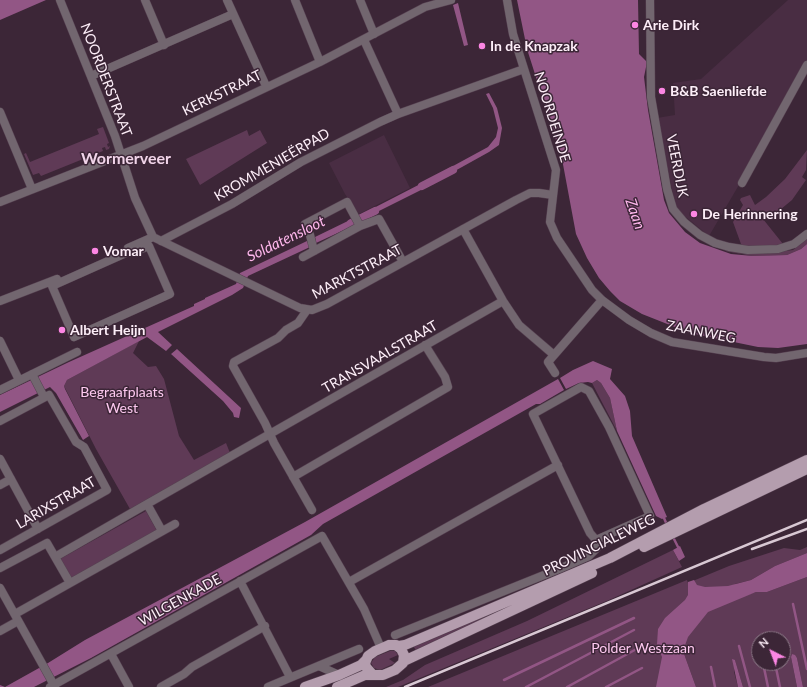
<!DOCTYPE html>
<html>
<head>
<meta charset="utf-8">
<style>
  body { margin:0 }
  #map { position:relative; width:807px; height:687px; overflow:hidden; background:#3c2637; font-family:Lato,sans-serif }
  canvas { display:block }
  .north { position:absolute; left:751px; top:631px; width:40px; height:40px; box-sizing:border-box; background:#3c2637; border:1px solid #897684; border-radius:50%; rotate:318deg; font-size:11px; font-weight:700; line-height:16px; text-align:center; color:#fdeef8 }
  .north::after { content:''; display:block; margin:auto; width:14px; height:18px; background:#fc86e3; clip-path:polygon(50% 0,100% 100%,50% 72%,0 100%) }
</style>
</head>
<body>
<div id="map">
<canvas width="807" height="687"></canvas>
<div class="north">N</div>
</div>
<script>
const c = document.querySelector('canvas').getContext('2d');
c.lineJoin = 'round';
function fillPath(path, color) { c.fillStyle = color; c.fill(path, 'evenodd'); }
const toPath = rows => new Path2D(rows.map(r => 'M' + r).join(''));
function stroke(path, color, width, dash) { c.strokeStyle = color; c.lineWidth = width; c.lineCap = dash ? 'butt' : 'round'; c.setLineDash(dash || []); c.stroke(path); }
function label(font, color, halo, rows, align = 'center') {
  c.font = font + ' Lato,sans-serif'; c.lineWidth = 3; c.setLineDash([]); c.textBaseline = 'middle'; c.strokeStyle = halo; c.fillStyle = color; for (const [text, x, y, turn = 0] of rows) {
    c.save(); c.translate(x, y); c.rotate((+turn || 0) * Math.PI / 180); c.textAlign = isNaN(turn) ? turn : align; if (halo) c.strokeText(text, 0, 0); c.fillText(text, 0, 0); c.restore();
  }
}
fillPath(toPath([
  [788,0,807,0,807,69,709,236,676,209,657,118,675,115,673,83,701,79],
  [384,135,410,188,359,214,345,194,329,163]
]), '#492d43');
fillPath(toPath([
  [103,127,109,143,107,144,108,147,110,146,109,149,106,150,105,147,102,148,103,151,41,176,39,173,33,175,24,154,26,153,30,162,99,134,97,129],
  [247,130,249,136,260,130,267,143,200,185,186,159],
  [807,150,806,170,802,177,806,180,792,200,775,214,772,212,763,219,783,244,765,247,744,248,741,244,733,222,743,205,740,200,741,198,750,195,755,205,766,197,785,179],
  [807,239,807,244,801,249,787,255,753,256,725,251,726,250,743,254,761,254,793,250],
  [139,341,133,353,148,367,156,366,164,379,179,436,194,460,226,443,230,453,130,509,96,449,64,386,67,380],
  [597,380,601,383,610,398,617,431,592,383],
  [146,511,157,531,70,579,60,559],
  [807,547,807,553,775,566,751,580,735,584,732,600,756,592,767,592,807,577,807,687,803,687,797,658,792,654,791,657,797,687,743,687,735,660,734,672,738,687,696,687,683,651,693,687,428,687,687,580,688,583,729,566,784,548,800,550],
  [759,639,783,639,783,663,759,663],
  [673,550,682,567,609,600,398,687,386,687,403,680,425,665,527,621],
  [558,583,416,651,413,645],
  [390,651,395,651,398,655,389,659,395,663,380,670,374,668,371,663,375,657]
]), '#5f3a56');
fillPath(toPath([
  [0,0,46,0,0,20],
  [517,0,638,0,639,54,647,62,644,77,648,110,664,200,669,213,685,232,700,243,731,254,753,256,787,255,801,249,807,244,807,344,778,348,758,347,690,333,642,314,620,301,610,291,599,278,587,258,576,234,562,159,527,49],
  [458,3,468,45,464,46,453,5],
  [489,93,497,108,502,128,499,145,489,152,444,177,442,172,488,147,496,137,498,128,493,108,486,94],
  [430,179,433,184,367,217,362,214],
  [352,219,355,225,316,243,315,237],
  [307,241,310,247,248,276,243,288,232,295,158,332,172,345,166,351,147,337,67,380,64,386,65,389,89,436,83,440,56,393,50,387,0,412,0,395,69,362,194,306,194,304,205,299,205,298,236,284,240,273],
  [177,349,241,408,239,418,234,417,233,413,223,401,171,354],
  [593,361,612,369,610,379,625,396,630,411,632,436,667,517,662,519,656,516,617,431,610,398,601,383,597,380,592,383,588,382,579,383,566,389,560,378,573,370],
  [558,379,564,390,540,404,536,404,323,524,311,535,91,658,34,687,0,687,0,685,5,687,48,663,85,640,305,522],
  [680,546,685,557,679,561,673,550],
  [807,553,807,577,767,592,756,592,708,612,688,637,683,651,696,687,656,687,662,657,657,644,658,629,665,618,685,600,688,595,688,582,694,580,697,585,705,587,728,586,751,580,775,566],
  [792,654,795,655,797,658,803,687,797,687,791,657],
  [732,659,735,660,743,687,738,687]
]), '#925685');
stroke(toPath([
  [664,518,667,525],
  [673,537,678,547],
  [793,604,807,669],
  [768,637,769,639],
  [758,640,759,646],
  [739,646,750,687],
  [763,663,768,687],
  [775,663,780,687],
  [711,667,715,687],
  [504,680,634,618],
  [526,687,634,630],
  [567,687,642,646],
  [606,687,642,668]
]), '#925685', 2.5);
stroke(toPath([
  [422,186,453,170],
  [351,223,375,211]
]), '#925685', 8);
const minor = toPath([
  [60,0,115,136,135,198,153,237],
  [145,0,164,45],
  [227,0,266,86],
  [295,0,320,62],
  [360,0,374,34],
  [507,0,513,34,556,170,550,222,557,238,592,290,602,300,629,320,651,333,672,342,764,357,776,358,807,353],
  [650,0,651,97,667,189,673,209,684,222,700,235,715,243,729,247,748,250,778,249,794,244,807,234],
  [364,40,398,114],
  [91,76,233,14],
  [0,112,32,189],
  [742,183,807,65],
  [0,202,143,146,320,62,425,7,451,0],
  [463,229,503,301,519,325,554,355],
  [153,237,300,308,312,310,327,304,516,200,530,193,539,193,553,195],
  [161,241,232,204,301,162,380,122,398,114,524,69],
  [149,246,170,294,74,337,52,286,135,249,136,251,149,246],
  [128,248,153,237],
  [314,251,310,235,305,224,347,202,360,226],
  [303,257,360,226,379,219,403,262],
  [0,301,57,279],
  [307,310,298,323,286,330,278,338,234,362,233,366,265,423,274,443,312,510],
  [0,341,19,380],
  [555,373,548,362,602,300],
  [32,374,44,397],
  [0,390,77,352],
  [0,421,49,395,76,442,84,447,107,490,0,550],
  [0,459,38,529],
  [293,477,448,387,445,377,425,345],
  [0,485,11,479],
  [147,504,503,301],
  [55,557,147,504,162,531],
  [0,568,47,543,70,583],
  [240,581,290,677],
  [349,582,558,465],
  [0,588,55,687],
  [15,614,175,524],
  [0,631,18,621],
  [395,635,559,569,589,556,597,548,596,540,590,533,533,414,581,387,589,391,609,427,650,516,596,540],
  [111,654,129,687],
  [319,666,339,675],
  [50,687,322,536,364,609,381,648],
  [161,687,184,674,192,667,265,626],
  [268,687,359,649]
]);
const major = toPath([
  [644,547,807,469],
  [389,645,396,645,401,649,404,655,403,663,395,670,383,675,373,675,366,667,365,663,368,656,375,651,389,645],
  [399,646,405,645,610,558,704,509,807,460],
  [404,661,592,573],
  [305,687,339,675,361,665,366,660],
  [337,687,365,675,373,675]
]);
stroke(minor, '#574252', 9);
stroke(major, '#574252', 11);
stroke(minor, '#72666f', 8);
stroke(major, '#b49dae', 10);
stroke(toPath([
  [752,549,807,529],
  [405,687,807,520]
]), '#d8c8d3', 2.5);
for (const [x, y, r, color] of [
  [635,25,4,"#fc86e3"],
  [482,46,4,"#fc86e3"],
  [662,91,4,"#fc86e3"],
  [694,214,4,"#fc86e3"],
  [95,251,4,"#fc86e3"],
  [62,330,4,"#fc86e3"]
]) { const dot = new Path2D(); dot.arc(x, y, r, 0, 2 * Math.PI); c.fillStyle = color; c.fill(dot); stroke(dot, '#3c2637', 1.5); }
label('bold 14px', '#fdeef8', '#3c2637', [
  ["Arie Dirk",643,25],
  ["In de Knapzak",490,46],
  ["B&B Saenliefde",670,91],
  ["De Herinnering",702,214],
  ["Vomar",103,251],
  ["Albert Heijn",70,330]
], 'left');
label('14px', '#fdeef8', '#3c2637', [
  ["NOORDERSTRAAT",106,80,69],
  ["KERKSTRAAT",222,93,-26],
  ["NOORDEINDE",552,117,73],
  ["KROMMENIEËRPAD",272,165,-30],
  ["VEERDIJK",677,166,79],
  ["MARKTSTRAAT",357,272,-28],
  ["ZAANWEG",701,332,11],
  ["TRANSVAALSTRAAT",380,357,-30],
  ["LARIXSTRAAT",56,503,-30],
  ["PROVINCIALEWEG",599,545,-26],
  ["WILGENKADE",180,600,-29]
]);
label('14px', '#fdc8ef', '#3c2637', [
  ["Begraafplaats",122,392],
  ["West",122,408],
  ["Polder Westzaan",643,648]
]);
label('italic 15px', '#feb7ec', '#3c2637', [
  ["Zaan",635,214,71],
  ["Soldatensloot",286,239,-26]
]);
label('bold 16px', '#f1d4e9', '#3c2637', [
  ["Wormerveer",126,159]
]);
</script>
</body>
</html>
